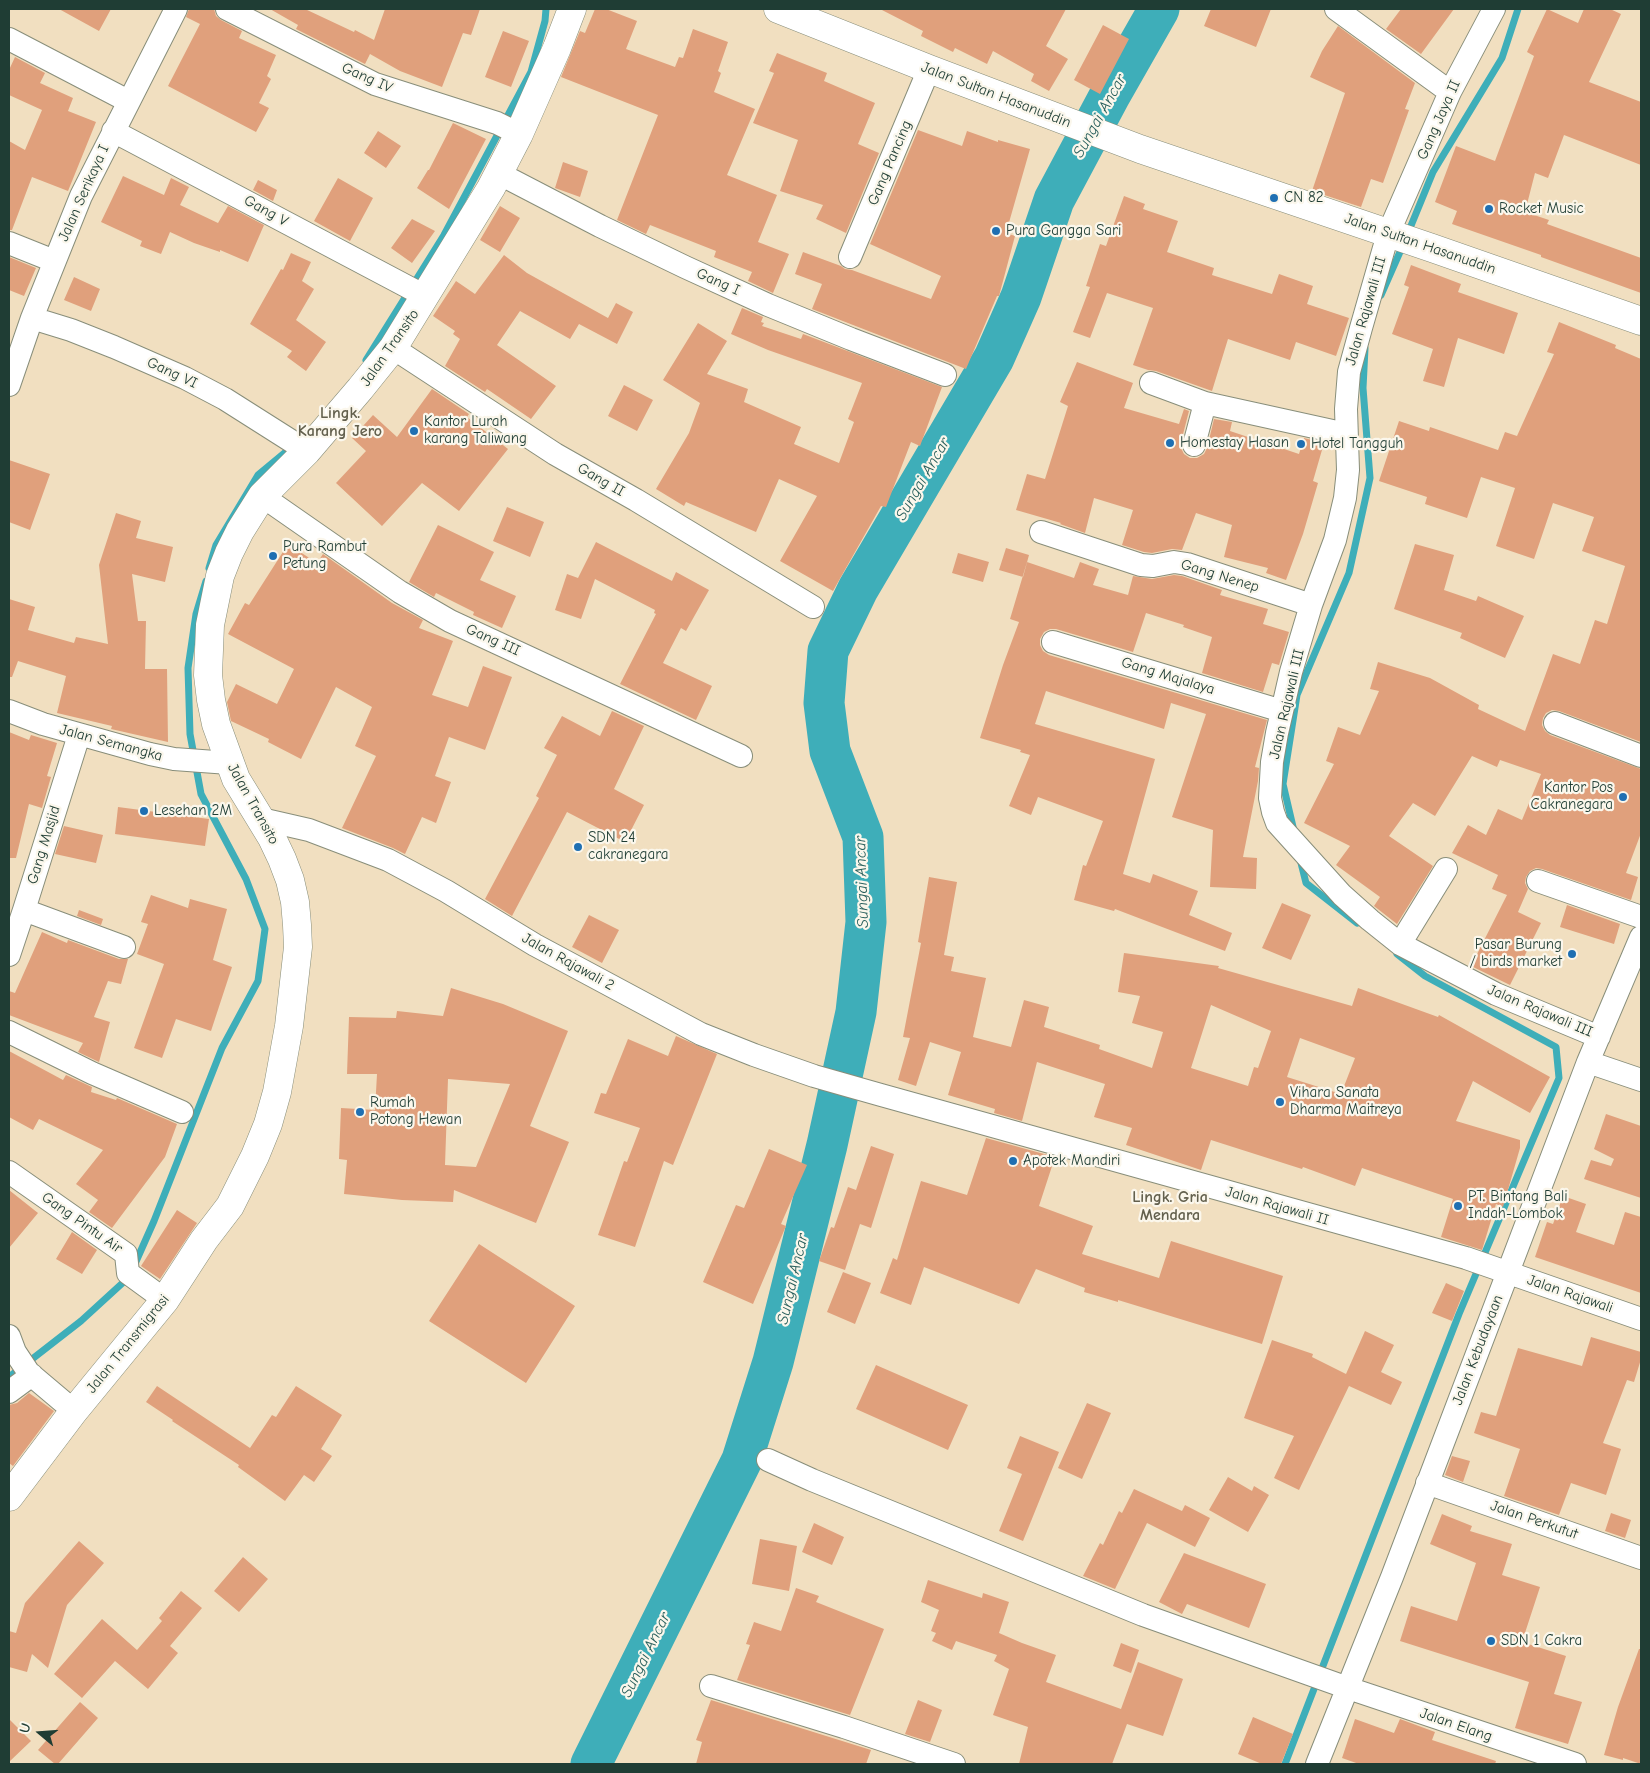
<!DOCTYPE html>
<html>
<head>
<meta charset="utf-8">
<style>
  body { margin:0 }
  #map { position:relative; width:1650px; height:1773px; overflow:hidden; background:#f1dfc0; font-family:"Comic Neue",sans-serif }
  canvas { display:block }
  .frame { position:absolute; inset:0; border:10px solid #1f3d34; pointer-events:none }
  .north { position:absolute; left:15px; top:1708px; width:50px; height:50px; -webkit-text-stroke:4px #fbf7ec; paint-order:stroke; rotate:288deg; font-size:14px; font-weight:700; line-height:20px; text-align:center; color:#1f3d34 }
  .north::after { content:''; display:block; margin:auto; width:18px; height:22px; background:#1f3d34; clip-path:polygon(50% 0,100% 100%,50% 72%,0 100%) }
</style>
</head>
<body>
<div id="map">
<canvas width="1650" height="1773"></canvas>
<div class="frame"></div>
<div class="north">U</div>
</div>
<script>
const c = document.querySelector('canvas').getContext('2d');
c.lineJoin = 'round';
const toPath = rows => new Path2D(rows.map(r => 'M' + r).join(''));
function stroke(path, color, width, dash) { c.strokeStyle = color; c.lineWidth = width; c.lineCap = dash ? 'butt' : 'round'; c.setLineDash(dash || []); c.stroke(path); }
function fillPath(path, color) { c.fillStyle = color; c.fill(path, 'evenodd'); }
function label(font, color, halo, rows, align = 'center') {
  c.font = font + ' "Comic Neue",sans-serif'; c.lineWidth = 4.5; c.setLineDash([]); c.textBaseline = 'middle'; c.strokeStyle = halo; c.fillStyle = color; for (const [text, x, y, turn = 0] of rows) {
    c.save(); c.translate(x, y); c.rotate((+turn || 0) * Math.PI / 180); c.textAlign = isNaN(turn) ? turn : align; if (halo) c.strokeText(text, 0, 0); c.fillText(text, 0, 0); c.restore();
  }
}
stroke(toPath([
  [1408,233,1433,172,1502,58,1518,9],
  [1381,295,1403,245],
  [366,360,444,235,531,72,545,21,546,9],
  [209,568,216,545,258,475,293,446],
  [1294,831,1283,784,1297,695,1349,573,1370,478,1363,388,1365,348],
  [1300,859,1306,883,1357,923],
  [134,1266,154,1221,222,1048,258,981,265,929,246,879,201,794,190,734,188,668,196,614,206,581],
  [9,1377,81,1321,128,1278],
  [1285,1764,1459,1314,1559,1078,1556,1047,1425,976,1397,954]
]), '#3eaeb9', 7);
stroke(toPath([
  [591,1764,742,1460,773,1362,827,1145,856,1012,866,922,863,837,830,751,824,703,828,651,858,589,994,358,1021,297,1054,200,1110,95,1159,9]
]), '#3eaeb9', 41);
fillPath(toPath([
  [59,9,111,9,99,31],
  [189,9,214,9,216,16,221,20,242,31,239,38,276,55,267,76,271,79,259,103,269,108,256,132,168,86,200,24,186,17],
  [270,9,305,9,354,32,355,30,374,40,385,9,480,9,471,35,463,33,442,87,400,71,370,54,365,64,296,29,298,25],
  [595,9,606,9,637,21,626,49,675,67,679,57,683,58,693,29,728,42,718,71,721,73,714,92,755,109,727,175,777,195,758,242,789,254,773,293,748,281,752,272,714,257,716,251,650,225,646,234,617,220,658,115,561,77,580,31,585,33],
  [880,9,1066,9,1046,46,1068,59,1049,91,1031,81,1034,74,993,51,987,64,955,48,953,52,921,36,923,31],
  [1211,9,1271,9,1256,47,1204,26],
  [1401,9,1454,9,1421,54,1386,29],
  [1547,9,1578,23,1584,9,1610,9,1621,14,1589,82,1641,102,1641,165,1564,135,1548,178,1535,173,1525,212,1549,220,1547,224,1641,258,1641,293,1541,257,1541,255,1452,224,1457,211,1435,202,1456,146,1495,161,1534,56,1527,52],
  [1103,25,1129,39,1100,94,1074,80],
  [1338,26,1415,83,1405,109,1409,110,1383,183,1371,179,1361,207,1312,191,1345,93,1310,77,1322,51],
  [503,31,529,41,511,87,485,77],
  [777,53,827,73,824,81,875,103,858,144,879,153,846,233,816,219,823,205,780,191,798,140,753,123,774,73,769,71],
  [15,57,45,73,40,83,73,98,68,111,96,122,68,191,32,177,12,230,9,230,9,141,25,150,42,110,9,95,9,70],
  [453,123,486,139,449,209,417,188,428,170,429,170],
  [918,130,962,146,967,131,998,142,998,140,1030,149,1006,233,1015,236,999,296,997,296,966,369,812,309,822,284,795,274,803,252,841,266,845,269,852,270,931,299,941,276,870,244],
  [378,131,401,146,386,168,364,153],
  [563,162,588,171,580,197,555,188],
  [123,176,164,195,171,178,189,187,180,205,218,223,228,206,264,225,248,262,220,250,220,252,194,243,170,232,161,254,140,246,142,241,101,222],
  [338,178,373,198,350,241,314,221],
  [258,180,277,190,273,201,253,190],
  [1124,196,1145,204,1143,209,1178,221,1167,252,1214,268,1212,275,1272,294,1279,274,1313,286,1307,304,1349,318,1336,356,1296,342,1290,360,1228,339,1212,391,1156,371,1148,370,1133,365,1153,308,1107,293,1090,338,1073,332,1090,287,1086,286,1100,244,1106,246],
  [500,206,520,218,500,252,480,240],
  [412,219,435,231,412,263,391,248],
  [291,253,311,262,302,281,314,289,296,320,326,342,306,371,287,357,292,351,250,324,281,269,283,270],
  [504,255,527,273,608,318,616,303,633,312,617,344,579,324,570,339,520,311,497,345,556,386,531,419,487,389,485,392,445,366,460,339,453,334,455,331,433,316,456,281,475,294],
  [9,257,36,268,24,296,9,290],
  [1411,265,1461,284,1458,292,1518,313,1504,354,1458,338,1444,387,1423,381,1433,349,1392,334,1409,287,1404,285],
  [74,277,100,289,91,311,64,300],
  [742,308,763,317,761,322,764,323,762,326,801,339,803,334,942,387,920,446,911,442,886,507,881,506,833,591,780,561,817,496,779,479,756,532,686,502,684,506,656,489,689,433,700,403,663,380,698,323,727,341,707,374,748,389,744,402,801,427,794,444,839,463,854,422,848,419,862,383,768,350,731,334],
  [1559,322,1616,345,1615,348,1641,359,1641,742,1559,711,1552,710,1546,713,1543,718,1542,725,1545,731,1550,735,1641,769,1641,833,1626,873,1638,877,1631,900,1542,869,1536,868,1530,871,1526,877,1525,883,1528,889,1518,912,1541,923,1510,985,1471,966,1507,895,1492,889,1498,875,1452,853,1468,825,1486,835,1498,809,1522,820,1541,774,1500,760,1497,767,1472,756,1435,816,1413,803,1389,836,1433,866,1397,924,1374,906,1380,897,1336,865,1350,846,1304,823,1334,764,1326,761,1338,727,1360,735,1379,691,1370,689,1378,662,1430,678,1479,705,1478,709,1525,731,1553,654,1580,664,1595,620,1607,624,1625,566,1582,551,1594,517,1553,503,1534,559,1496,546,1515,488,1481,477,1467,518,1425,504,1427,497,1379,481,1399,421,1429,431,1430,427,1498,450,1505,432,1517,436,1554,354,1547,352],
  [1077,362,1133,383,1124,408,1179,424,1184,409,1189,411,1181,442,1181,448,1184,454,1190,458,1197,458,1204,454,1207,448,1214,419,1232,422,1230,431,1299,454,1304,438,1324,443,1313,481,1318,483,1303,534,1286,580,1266,573,1268,568,1224,557,1232,525,1196,513,1182,550,1172,549,1152,553,1144,552,1122,545,1133,510,1094,498,1085,533,1060,524,1061,523,1016,510,1027,474,1045,479,1068,406,1060,402],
  [624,385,653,400,637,431,608,416],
  [432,389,469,414,467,417,508,449,459,511,422,483,382,526,336,483,366,451,352,438,373,415,397,437],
  [9,460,50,474,30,530,9,522],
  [507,507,544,522,530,557,493,541],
  [116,513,141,521,136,538,173,547,165,582,132,574,138,621,146,621,145,669,167,669,168,742,111,729,112,726,57,713,66,676,18,661,12,677,9,677,9,599,35,607,28,630,74,643,76,637,108,644,99,565],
  [438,525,494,552,480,580,516,596,502,628,473,615,474,612,436,593,434,597,409,582],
  [596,542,672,581,676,572,709,590,686,631,681,628,663,663,712,686,696,720,620,684,656,614,654,613,655,610,595,579,581,619,555,610,567,574,578,578],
  [288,544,317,563,323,554,392,603,423,620,419,628,453,641,432,695,468,707,483,666,512,677,485,750,449,737,435,776,451,782,436,823,422,817,405,854,393,848,342,828,376,756,355,746,372,707,336,687,301,759,268,742,269,739,231,721,227,702,236,684,277,704,294,669,228,634,245,603,249,605],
  [1415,544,1454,555,1444,590,1476,601,1478,596,1524,616,1505,658,1460,638,1462,633,1394,609],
  [1006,548,1029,555,1023,577,999,570],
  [958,553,989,562,983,582,952,573],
  [1027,562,1074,578,1080,562,1099,569,1093,585,1128,595,1133,576,1152,579,1174,575,1182,576,1222,590,1220,595,1268,609,1263,624,1289,632,1279,665,1272,663,1263,692,1202,673,1212,637,1183,627,1184,625,1146,613,1133,652,1056,629,1050,629,1044,632,1040,639,1040,645,1043,651,1049,655,1267,720,1255,767,1259,768,1258,781,1243,857,1257,858,1256,889,1210,887,1213,830,1172,817,1206,714,1171,703,1164,729,1046,691,1035,724,1155,759,1123,874,1150,883,1153,874,1198,891,1189,915,1232,933,1225,951,1115,909,1114,911,1074,900,1083,865,1086,866,1103,821,1038,797,1031,815,1009,806,1030,755,1020,752,1021,750,980,738,1003,665,1019,622,1010,619],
  [612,711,644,726,614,789,644,805,625,842,567,812,512,916,485,899,539,798,536,796,557,755,544,748,562,716,600,736],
  [9,732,29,740,31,735,57,743,47,776,51,777,42,808,29,804,16,858,9,858],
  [118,807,209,819,205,846,115,834],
  [64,826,103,835,96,863,55,854],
  [929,877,957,882,944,955,954,957,951,971,986,978,973,1037,1011,1047,1024,1000,1049,1007,1044,1027,1100,1045,1099,1049,1152,1068,1163,1032,1132,1023,1140,996,1118,992,1124,953,1219,966,1218,968,1352,1006,1358,988,1438,1017,1439,1015,1550,1077,1530,1113,1473,1081,1456,1121,1520,1140,1520,1148,1503,1207,1496,1204,1482,1250,1441,1237,1453,1199,1362,1168,1355,1186,1303,1167,1302,1169,1211,1140,1201,1170,1126,1145,1132,1128,1094,1117,1105,1084,1037,1062,1022,1121,994,1113,995,1109,948,1095,961,1052,930,1042,916,1086,898,1080,910,1038,903,1037,921,943,918,942],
  [1211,1005,1271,1031,1258,1068,1254,1067,1248,1086,1191,1068],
  [1300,1038,1355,1058,1341,1094,1287,1077],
  [151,895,188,908,190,899,227,909,213,960,232,967,211,1031,176,1019,162,1058,134,1048,164,964,137,954,148,924,141,922],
  [1282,903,1311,915,1291,960,1262,948],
  [1567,905,1620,924,1614,944,1560,927],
  [79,910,103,919,101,925,77,916],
  [589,915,619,930,602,963,572,947],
  [42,932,67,943,68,940,119,959,128,959,121,984,108,981,94,1017,110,1022,99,1062,78,1052,83,1043,9,1015,9,991,15,993],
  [451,988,503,1004,568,1031,530,1126,569,1142,536,1223,454,1190,453,1202,402,1200,344,1194,347,1160,339,1159,341,1108,375,1110,377,1074,347,1074,349,1017,396,1018,397,1011,443,1016],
  [448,1079,510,1084,476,1167,445,1165],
  [676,1036,717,1054,673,1165,664,1161,635,1247,598,1235,624,1161,627,1162,640,1128,594,1113,601,1093,606,1094,628,1039,668,1056],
  [9,1051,63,1080,66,1075,92,1087,91,1092,116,1100,117,1098,177,1124,165,1157,112,1228,89,1212,98,1200,76,1184,103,1150,39,1119,33,1130,9,1117],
  [1606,1114,1641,1126,1641,1198,1584,1179,1591,1160,1611,1166,1614,1159,1594,1149],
  [986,1138,1055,1157,1039,1206,1093,1226,1082,1254,1159,1278,1171,1241,1283,1276,1262,1344,1118,1300,1118,1302,1084,1292,1085,1288,1036,1269,1019,1304,924,1267,911,1305,880,1293,893,1258,897,1260,921,1181,967,1195],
  [871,1146,894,1154,871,1228,860,1224,845,1270,819,1261,831,1227,834,1228,848,1187,856,1190],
  [769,1149,807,1165,781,1224,786,1226,753,1304,703,1282,736,1205,744,1208],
  [9,1190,38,1213,9,1248],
  [1563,1196,1586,1204,1576,1232,1614,1245,1625,1212,1641,1217,1641,1293,1535,1257,1547,1222,1553,1224],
  [177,1210,197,1223,160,1279,141,1266],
  [72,1232,97,1250,82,1274,56,1259],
  [479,1244,575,1306,526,1383,429,1321],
  [843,1272,871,1283,855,1324,827,1312],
  [1446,1283,1464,1291,1452,1321,1432,1313],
  [1365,1331,1394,1345,1381,1372,1402,1382,1391,1405,1349,1386,1299,1490,1274,1478,1294,1436,1244,1418,1272,1340,1313,1354,1312,1357,1346,1374],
  [1591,1337,1641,1352,1641,1359,1634,1382,1627,1380,1603,1443,1621,1449,1606,1495,1571,1483,1559,1515,1504,1496,1520,1449,1474,1433,1481,1412,1496,1416,1518,1348,1582,1366],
  [876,1365,968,1405,948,1450,856,1409],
  [157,1386,250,1448,272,1415,276,1417,296,1386,342,1415,321,1449,332,1456,314,1482,304,1475,285,1501,238,1467,239,1465,172,1421,173,1420,146,1402],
  [29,1393,54,1411,13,1466,9,1463,9,1405,17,1403],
  [1087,1403,1111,1413,1082,1479,1058,1468],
  [1020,1436,1059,1452,1023,1541,999,1531,1022,1474,1007,1468],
  [1452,1456,1470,1461,1463,1482,1445,1475],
  [1228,1477,1252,1491,1254,1486,1269,1495,1248,1532,1209,1510],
  [1134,1489,1182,1511,1185,1505,1210,1518,1195,1547,1147,1523,1115,1589,1083,1576,1100,1543,1103,1545,1119,1511,1122,1513],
  [1611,1513,1631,1520,1625,1538,1605,1531],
  [1442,1514,1472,1526,1470,1531,1512,1544,1502,1575,1540,1587,1522,1642,1566,1656,1554,1694,1582,1702,1568,1744,1515,1728,1529,1682,1400,1641,1411,1606,1457,1621,1476,1563,1430,1544],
  [814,1523,844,1537,832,1565,802,1552],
  [760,1539,797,1546,789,1591,752,1584],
  [79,1541,104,1563,67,1605,48,1668,32,1654,27,1672,9,1667,9,1631,16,1633,25,1603],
  [1184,1553,1266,1584,1249,1628,1187,1604,1182,1614,1159,1602],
  [243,1557,268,1579,239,1612,214,1591],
  [928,1580,982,1598,983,1593,1009,1602,999,1633,1022,1643,1056,1655,1046,1682,1121,1709,1138,1662,1183,1679,1163,1736,1127,1724,1112,1764,1019,1764,1028,1727,993,1715,1009,1669,994,1661,997,1655,956,1641,952,1650,932,1641,936,1633,931,1631,939,1610,921,1602],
  [796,1588,819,1596,816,1602,884,1629,850,1715,737,1680,750,1645,746,1644,754,1622,781,1631],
  [181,1591,202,1608,170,1646,178,1653,148,1689,115,1661,82,1698,54,1674,102,1619,137,1650,162,1621,159,1618],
  [1121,1643,1139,1650,1131,1673,1113,1666],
  [1639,1649,1641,1649,1641,1764,1623,1758,1623,1760,1604,1755,1618,1707],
  [711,1700,871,1750,866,1764,696,1764,702,1742,696,1740],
  [918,1700,942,1710,930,1742,905,1734],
  [80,1702,98,1718,58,1764,55,1764,38,1750],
  [1253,1717,1293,1734,1281,1764,1262,1764,1238,1754],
  [9,1719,31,1741,9,1762],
  [1355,1719,1394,1733,1400,1719,1435,1732,1432,1740,1496,1761,1495,1764,1359,1764,1342,1758]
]), '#e0a07c');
const minor = toPath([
  [227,9,375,84,497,123,519,134],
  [1336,9,1450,92],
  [1494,9,1450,92,1388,234,1361,328,1349,372,1346,409,1348,470,1345,498,1335,540,1311,605,1291,672,1277,733,1272,762,1270,798,1273,812,1277,823,1342,895,1370,920,1400,944,1496,994,1599,1037],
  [9,39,128,101],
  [113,131,425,296],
  [498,173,600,226,685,267,768,305,851,339,945,375],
  [9,243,54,261],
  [850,257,929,69],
  [32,318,71,330,114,347,185,378,225,399,307,451],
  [393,348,555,454,636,500,813,607],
  [1151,383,1205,403,1346,434],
  [9,385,32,318,81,196,176,9],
  [1194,445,1205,403],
  [262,496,400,592,450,621,741,756],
  [1041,532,1141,565,1153,566,1174,562,1187,564,1311,605],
  [1053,642,1282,711],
  [9,711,43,724,150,754,174,759,229,763],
  [1555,723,1641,756],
  [261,819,309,830,388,860,446,891,535,945,701,1034,754,1055,814,1076,881,1095,1466,1258,1641,1319],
  [1538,881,1641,917],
  [24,910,124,947],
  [1400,944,1446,869],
  [9,955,24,910,79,735],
  [9,1032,92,1073,182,1112],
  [1588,1062,1641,1080],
  [9,1172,126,1254,128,1273,165,1300],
  [9,1336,15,1352,29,1373,74,1411],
  [9,1392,32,1375],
  [768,1460,812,1480,1143,1615,1348,1688,1575,1764],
  [1427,1483,1641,1558],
  [711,1686,844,1727,954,1764],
  [1317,1764,1392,1577,1588,1062,1641,937]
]);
const tertiary = toPath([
  [9,1497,74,1411,165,1300,204,1240,230,1206,255,1156,268,1124,277,1092,289,1026,298,947,297,925,295,902,290,880,282,859,272,838,236,779,216,724,211,700,208,675,210,625,220,576,229,553,240,531,262,496,307,451,360,389,393,348,491,188,519,134,557,48,572,9]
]);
const secondary = toPath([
  [778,9,929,69,1140,149,1432,248,1641,321]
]);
stroke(minor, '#888e7a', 24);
stroke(tertiary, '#888e7a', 29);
stroke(secondary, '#888e7a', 29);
stroke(minor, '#fff', 22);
stroke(tertiary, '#fff', 28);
stroke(secondary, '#fff', 28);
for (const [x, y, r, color] of [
  [1274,198,5,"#1f6fb2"],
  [1489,209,5,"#1f6fb2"],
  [996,231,5,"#1f6fb2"],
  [414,431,5,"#1f6fb2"],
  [1170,443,5,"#1f6fb2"],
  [1301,444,5,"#1f6fb2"],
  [273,556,5,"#1f6fb2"],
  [1623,797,5,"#1f6fb2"],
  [144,811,5,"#1f6fb2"],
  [578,847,5,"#1f6fb2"],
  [1572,954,5,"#1f6fb2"],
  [1280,1102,5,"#1f6fb2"],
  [360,1112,5,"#1f6fb2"],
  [1013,1161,5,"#1f6fb2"],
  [1458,1206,5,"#1f6fb2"],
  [1491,1641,5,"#1f6fb2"]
]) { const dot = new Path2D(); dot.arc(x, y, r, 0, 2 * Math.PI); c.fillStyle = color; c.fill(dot); stroke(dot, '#fbf7ec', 2); }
label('15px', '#1f3d34', '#fbf7ec', [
  ["Gang IV",367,78,24],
  ["Jalan Sultan Hasanuddin",996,95,21],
  ["Gang Jaya II",1439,120,-66],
  ["Gang Pancing",890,163,-67],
  ["Jalan Serikaya I",84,193,-66],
  ["Gang V",266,211,29],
  ["Jalan Sultan Hasanuddin",1420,244,19],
  ["Gang I",718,282,24],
  ["Jalan Rajawali III",1366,311,-74],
  ["Jalan Transito",390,348,-55],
  ["Gang VI",172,373,25],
  ["Gang II",601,480,30],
  ["Gang Nenep",1220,576,17],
  ["Gang III",493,640,24],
  ["Gang Majalaya",1168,676,17],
  ["Jalan Rajawali III",1287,704,-77],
  ["Jalan Semangka",111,743,15],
  ["Jalan Transito",253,804,61],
  ["Gang Masjid",44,845,-73],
  ["Jalan Rajawali 2",568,962,29],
  ["Jalan Rajawali III",1540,1011,23],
  ["Jalan Rajawali II",1277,1206,16],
  ["Gang Pintu Air",82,1223,35],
  ["Jalan Rajawali",1570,1294,19],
  ["Jalan Transmigrasi",128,1344,-51],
  ["Jalan Kebudayaan",1478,1350,-69],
  ["Jalan Perkutut",1534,1520,19],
  ["Jalan Elang",1456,1725,19]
]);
label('15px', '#1f3d34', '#fbf7ec', [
  ["CN 82",1284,198],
  ["Rocket Music",1499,209],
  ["Pura Gangga Sari",1006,231],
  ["Kantor Lurah",424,422],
  ["karang Taliwang",424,439],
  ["Homestay Hasan",1180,443],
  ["Hotel Tangguh",1311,444],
  ["Pura Rambut",283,547],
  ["Petung",283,564],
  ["Kantor Pos",1613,788,"right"],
  ["Cakranegara",1613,805,"right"],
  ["Lesehan 2M",154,811],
  ["SDN 24",588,838],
  ["cakranegara",588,855],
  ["Pasar Burung",1562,945,"right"],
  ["/ birds market",1562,962,"right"],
  ["Vihara Sanata",1290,1093],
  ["Dharma Maitreya",1290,1110],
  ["Rumah",370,1103],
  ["Potong Hewan",370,1120],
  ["Apotek Mandiri",1023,1161],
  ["PT. Bintang Bali",1468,1197],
  ["Indah-Lombok",1468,1214],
  ["SDN 1 Cakra",1501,1641]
], 'left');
label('italic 16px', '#285f5c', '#fbf7ec', [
  ["Sungai Ancar",1100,116,-61],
  ["Sungai Ancar",923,479,-60],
  ["Sungai Ancar",862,882,-92],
  ["Sungai Ancar",793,1279,-77],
  ["Sungai Ancar",646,1655,-64]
]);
label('bold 16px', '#63604d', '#fbf7ec', [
  ["Lingk.",340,413],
  ["Karang Jero",340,431],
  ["Lingk. Gria",1170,1197],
  ["Mendara",1170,1215]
]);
</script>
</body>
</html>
